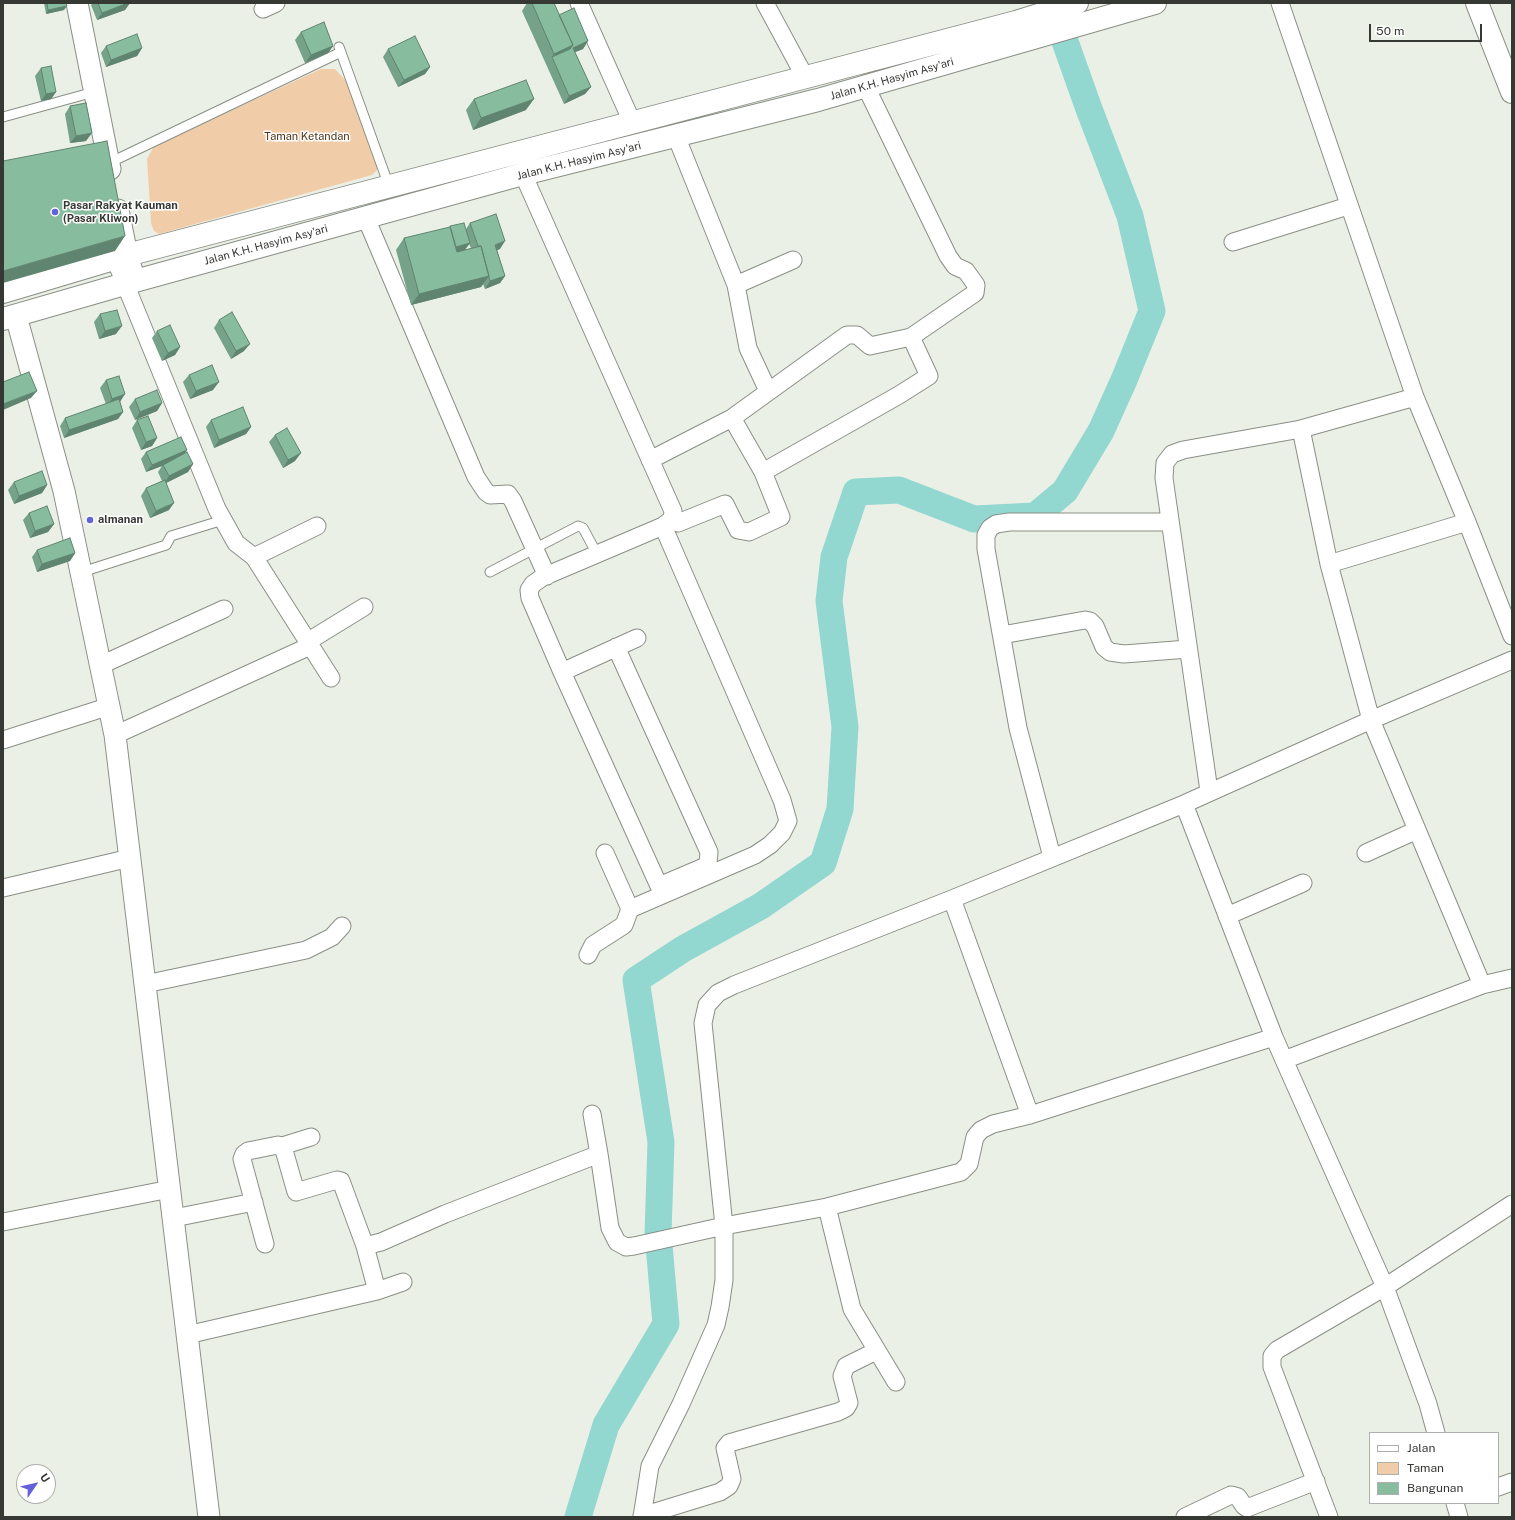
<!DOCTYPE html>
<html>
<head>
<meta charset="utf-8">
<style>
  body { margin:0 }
  #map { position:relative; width:1515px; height:1520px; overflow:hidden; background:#ebf0e7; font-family:"Public Sans",sans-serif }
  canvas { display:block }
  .frame { position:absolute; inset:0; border:4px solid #363834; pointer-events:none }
  .legend { position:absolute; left:1369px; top:1432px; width:130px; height:72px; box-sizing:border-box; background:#fff; border:1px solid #afafae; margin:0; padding:5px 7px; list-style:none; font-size:12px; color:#363834 }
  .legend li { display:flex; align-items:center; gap:8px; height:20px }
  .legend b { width:20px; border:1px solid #afafae }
  .north { position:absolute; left:16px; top:1464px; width:40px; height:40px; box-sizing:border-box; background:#fff; border:1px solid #afafae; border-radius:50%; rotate:56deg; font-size:11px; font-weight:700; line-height:16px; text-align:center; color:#363834 }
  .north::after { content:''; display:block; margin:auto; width:14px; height:18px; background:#6261d9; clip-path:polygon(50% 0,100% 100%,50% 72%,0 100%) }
  .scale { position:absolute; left:1369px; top:24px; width:113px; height:18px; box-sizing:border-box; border:2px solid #363834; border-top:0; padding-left:5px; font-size:12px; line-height:14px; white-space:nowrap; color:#363834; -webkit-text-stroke:3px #fff; paint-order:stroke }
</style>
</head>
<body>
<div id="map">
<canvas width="1515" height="1520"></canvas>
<div class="frame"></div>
<ul class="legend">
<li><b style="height:5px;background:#fff"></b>Jalan</li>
<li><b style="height:11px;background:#f0cda8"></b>Taman</li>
<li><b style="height:11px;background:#88bc9e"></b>Bangunan</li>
</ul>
<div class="north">U</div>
<div class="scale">50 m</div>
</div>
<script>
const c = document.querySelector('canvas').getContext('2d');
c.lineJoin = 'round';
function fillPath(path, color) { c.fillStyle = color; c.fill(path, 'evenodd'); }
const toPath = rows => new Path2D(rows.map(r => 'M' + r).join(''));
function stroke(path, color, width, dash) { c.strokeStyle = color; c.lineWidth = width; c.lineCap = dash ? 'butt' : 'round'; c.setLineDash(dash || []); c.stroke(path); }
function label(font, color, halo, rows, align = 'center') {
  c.font = font + ' "Public Sans",sans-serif'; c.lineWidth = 3; c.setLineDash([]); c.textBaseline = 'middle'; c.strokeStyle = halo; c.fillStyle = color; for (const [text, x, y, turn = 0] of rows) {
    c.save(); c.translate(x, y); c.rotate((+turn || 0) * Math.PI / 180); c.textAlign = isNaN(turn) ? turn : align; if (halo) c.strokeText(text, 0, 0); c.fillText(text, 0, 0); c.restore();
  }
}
fillPath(toPath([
  [321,69,335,69,346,81,377,159,377,170,372,175,159,234,154,231,151,223,147,159,154,146]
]), '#f0cda8');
stroke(toPath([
  [578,1517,606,1425,666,1324,658,1234,661,1142,636,980,683,949,761,906,823,863,840,809,845,727,829,601,834,557,856,492,899,490,974,519,1035,516,1065,491,1101,431,1124,380,1152,311,1130,216,1089,109,1052,5]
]), '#93d7d1', 27);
const service = toPath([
  [339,47,389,186],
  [3,117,94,92],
  [109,163,341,52],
  [82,572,166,545,171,536,223,520],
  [490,572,578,526,583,528,597,554]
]);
const minor = toPath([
  [579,3,632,122],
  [765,3,805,77],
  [1280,3,1415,397,1467,522,1512,636],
  [263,9,276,3],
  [676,136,736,285,793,260],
  [523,174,673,511,672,519,663,526,782,800,788,821,782,833,770,845,755,855,630,909,624,925,593,945,588,955],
  [366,218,476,477,486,492,490,495,508,494,513,501,547,576],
  [1233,242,1348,206],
  [115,259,217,509,236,543,254,557,331,678],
  [736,285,748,348,768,391],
  [732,418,847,335,857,335,870,346,911,337,975,293,976,285,966,271,955,266,948,256,866,87],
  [1301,429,1329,564,1371,720,1482,985],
  [650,460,732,418,763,472],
  [672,519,678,523,725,504,738,530,749,532,781,517,763,472,899,395,929,376,911,337],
  [254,557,317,526],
  [1329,564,1467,522],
  [1002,635,1085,620,1090,621,1095,626,1104,647,1110,652,1124,654,1188,649],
  [307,642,364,607],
  [616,647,709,852,708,863,706,866,659,886,562,672,530,598,529,590,533,584,543,577,663,526],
  [101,665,224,609],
  [562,672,637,638],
  [115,735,310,646],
  [3,740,110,706],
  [1209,791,1164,478,1165,463,1172,454,1183,450,1301,429,1415,397],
  [1184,804,1274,1037],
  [605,853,630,909],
  [1366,853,1417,830],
  [1052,857,1018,728,986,549,986,535,990,528,996,524,1009,522,1170,522],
  [3,888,130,858],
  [952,899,1030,1115],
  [1227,916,1303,883],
  [145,984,306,950,332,937,342,926],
  [592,1114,599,1154],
  [282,1146,311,1137],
  [827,1207,852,1309,896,1382],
  [174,1218,254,1202],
  [3,1222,170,1189],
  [265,1244,242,1159,244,1154,248,1151,278,1145,284,1150,296,1192,337,1180,341,1181,365,1246],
  [377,1291,403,1282],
  [187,1335,377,1291,365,1246,381,1242,445,1214,599,1154,610,1228,617,1242,626,1247,634,1246,724,1226,827,1207,961,1172,969,1164,975,1137,981,1130,993,1124,1030,1115,1274,1037,1284,1060],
  [1436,1433,1428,1404,1385,1287,1284,1060,1482,985,1512,978],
  [1498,1487,1512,1482],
  [1455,1503,1459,1517],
  [642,1516,720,1492,729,1486,732,1479,725,1448,729,1443,838,1412,846,1408,849,1403,842,1376,846,1366,876,1351],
  [642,1517,650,1466,681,1404,716,1325,720,1307,724,1280,724,1226,703,1023,707,1005,718,993,734,985,952,899,1184,804,1371,720,1512,660],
  [1185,1517,1231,1495,1238,1497,1244,1506,1247,1508,1316,1481],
  [1329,1517,1272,1367,1272,1356,1277,1350,1385,1287,1512,1204]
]);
const tertiary = toPath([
  [77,3,110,169],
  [118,210,127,255,135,281],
  [16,316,64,491,115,735,209,1517]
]);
const secondary = toPath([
  [1477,3,1512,92],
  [3,292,127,255,1016,22,1077,3],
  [3,319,135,281,523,174,818,100,1155,3]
]);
stroke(service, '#8a8f86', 11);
stroke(minor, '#8a8f86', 19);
stroke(tertiary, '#8a8f86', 23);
stroke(secondary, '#8a8f86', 24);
stroke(service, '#fff', 9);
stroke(minor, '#fff', 17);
stroke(tertiary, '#fff', 21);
stroke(secondary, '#fff', 22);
fillPath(toPath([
  [44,3,66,3,64,10,46,14],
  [93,3,130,3,125,10,97,20,91,5],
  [527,3,554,3,559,15,588,41,583,49,575,52,591,87,585,94,564,104,522,11],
  [301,32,333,46,328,53,305,63,295,40],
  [106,46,142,48,137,56,106,67,101,53],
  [388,49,430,67,425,74,398,87,383,57],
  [41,68,56,92,51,99,41,101,35,76],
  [474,99,526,110,473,130,466,110],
  [70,106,86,141,70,143,65,114],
  [470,223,500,249,497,250,505,276,500,283,485,289,483,284,481,287,411,305,396,250,404,238,466,229],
  [469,244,471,248,465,250],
  [100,314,116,334,99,339,94,322],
  [219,320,244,351,231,359,214,328],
  [157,331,180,347,175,355,162,361,152,338],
  [189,375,213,390,190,399,183,382],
  [106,380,120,402,123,412,118,419,64,438,60,426,65,418,106,404,100,388],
  [135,399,162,403,157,411,135,420,129,407],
  [137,420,157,438,152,446,141,450,132,428],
  [211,420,251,427,246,434,214,448,206,427],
  [275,435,295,461,283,468,269,442],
  [187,450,184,454,193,464,188,472,166,483,169,510,150,518,141,496,146,488,162,481,158,472,162,466,146,472,141,459,146,452],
  [14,482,47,485,42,493,14,504,8,490],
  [29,513,54,524,48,532,30,538,23,520],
  [37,550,75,553,70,561,37,572,32,557]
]), '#75a288');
fillPath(toPath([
  [128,3,130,3,125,10,97,20,102,13],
  [67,6,64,10,46,14,48,10],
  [588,41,583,49,568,55,573,48],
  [573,45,565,57,552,57,554,54],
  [333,46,328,53,305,63,311,55],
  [142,48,137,56,106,67,111,60],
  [430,67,425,74,398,87,404,80],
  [591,87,585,94,564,104,569,96],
  [56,92,51,99,41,101,46,94],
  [534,99,526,110,473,130,481,118],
  [92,133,86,141,70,143,76,136],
  [125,236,115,251,3,283,3,271],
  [505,241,500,249,490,253,495,245],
  [470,243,464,251,451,254,456,247],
  [489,276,481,287,411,305,419,294],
  [505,276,500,283,485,289,490,281],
  [122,326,116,334,99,339,105,331],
  [250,344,244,351,231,359,236,351],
  [180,347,175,355,162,361,168,353],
  [219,382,213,390,190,399,196,391],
  [37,391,31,398,3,410,3,404],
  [125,394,120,402,107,407,112,399],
  [162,403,157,411,135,420,140,412],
  [123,412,118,419,64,438,69,430],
  [251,427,246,434,214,448,219,440],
  [157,438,152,446,141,450,146,442],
  [187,450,182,458,163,465,162,466,146,472,152,465],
  [301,453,295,461,283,468,288,460],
  [193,464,188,472,164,484,169,476],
  [47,485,42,493,14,504,19,496],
  [174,503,169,510,150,518,156,511],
  [54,524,48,532,30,538,35,531],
  [75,553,70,561,37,572,42,564]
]), '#5f846f');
const building = toPath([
  [47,3,66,3,67,6,48,10,47,3],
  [98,3,128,3,102,13,98,3],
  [532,3,554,3,573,45,554,54,532,3],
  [574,8,588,41,573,48,591,87,569,96,552,57,570,49,573,45,559,15,574,8],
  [324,22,333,46,311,55,301,32,324,22],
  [137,34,142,48,111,60,106,46,137,34],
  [415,36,430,67,404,80,388,49,415,36],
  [51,66,56,92,46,94,41,68,51,66],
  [526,80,534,99,481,118,474,99,526,80],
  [86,103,92,133,76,136,70,106,86,103],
  [107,141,125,236,3,271,3,161,107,141],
  [496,214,505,241,495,245,505,276,490,281,481,246,478,246,470,223,496,214],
  [464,223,470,243,456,247,450,226,464,223],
  [450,227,457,252,481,246,489,276,419,294,404,238,450,227],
  [117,310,122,326,105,331,100,314,117,310],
  [232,312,250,344,236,351,219,320,232,312],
  [170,325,180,347,168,353,157,331,170,325],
  [212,365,219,382,196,391,189,375,212,365],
  [29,372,37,391,3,404,3,382,29,372],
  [119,376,125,394,112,399,106,380,119,376],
  [157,390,162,403,140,412,135,399,157,390],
  [119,399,123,412,69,430,65,418,119,399],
  [243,407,251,427,219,440,211,420,243,407],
  [148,416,157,438,146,442,137,420,148,416],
  [287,428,301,453,288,460,275,435,287,428],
  [181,437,187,450,152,465,146,452,181,437],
  [187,452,193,464,169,476,163,465,187,452],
  [42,471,47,485,19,496,14,482,42,471],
  [165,480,174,503,156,511,146,488,165,480],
  [47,506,54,524,35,531,29,513,47,506],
  [70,538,75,553,42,564,37,550,70,538]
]);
fillPath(building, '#88bc9e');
stroke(building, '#5f846f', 1);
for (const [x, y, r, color] of [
  [55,212,4,"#6261d9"],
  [90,520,4,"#6261d9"]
]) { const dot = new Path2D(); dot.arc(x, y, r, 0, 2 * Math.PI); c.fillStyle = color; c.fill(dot); stroke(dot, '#fff', 1.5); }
label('11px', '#363834', '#fff', [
  ["Jalan K.H. Hasyim Asy'ari",892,79,-16],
  ["Jalan K.H. Hasyim Asy'ari",579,161,-14],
  ["Jalan K.H. Hasyim Asy'ari",266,245,-15]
]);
label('11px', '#4e3414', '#fff', [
  ["Taman Ketandan",307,137]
]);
label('bold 11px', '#363834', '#fff', [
  ["Pasar Rakyat Kauman",63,206],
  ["(Pasar Kliwon)",63,219],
  ["almanan",98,520]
], 'left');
</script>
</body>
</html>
